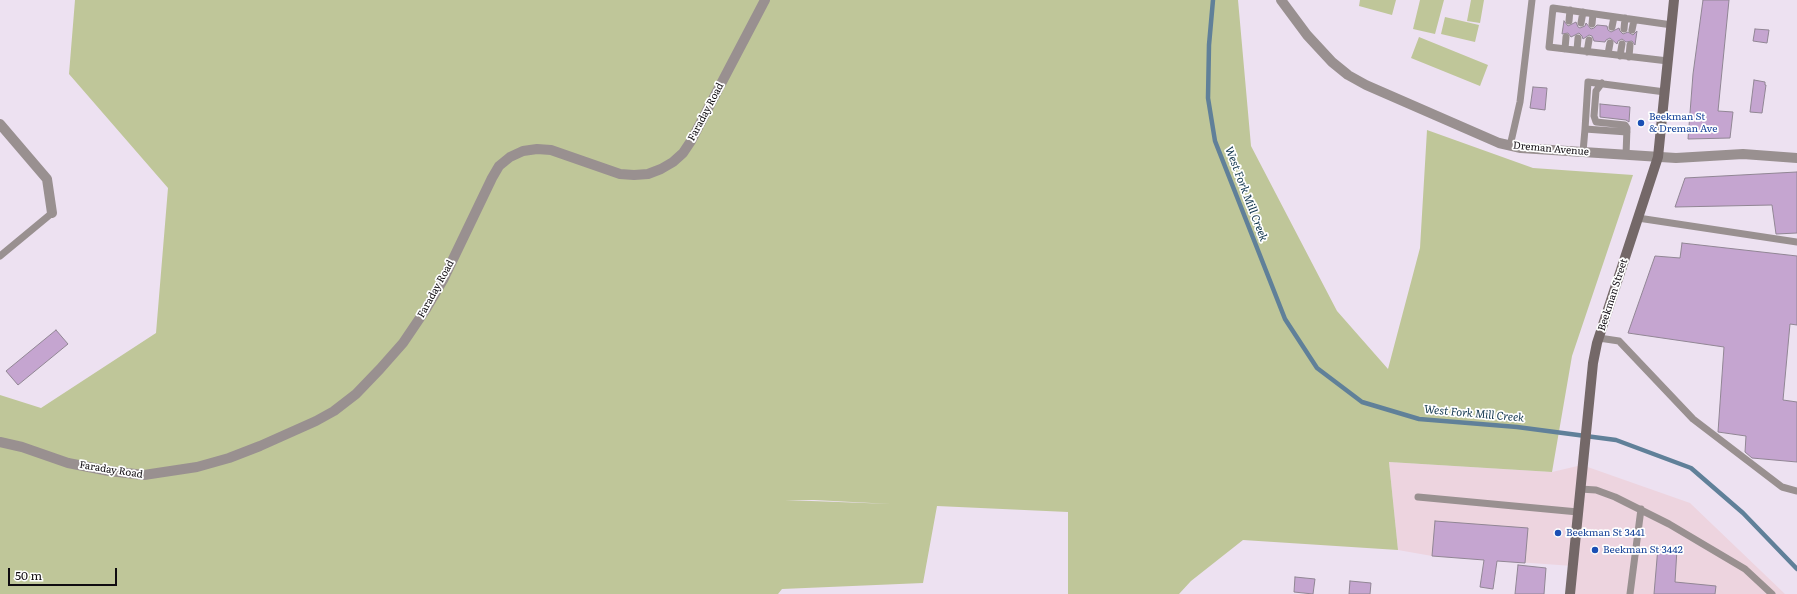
<!DOCTYPE html>
<html>
<head>
<meta charset="utf-8">
<style>
  body { margin:0 }
  #map { position:relative; width:1797px; height:594px; overflow:hidden; background:#ede1f1; font-family:Literata,serif }
  canvas { display:block }
  .scale { position:absolute; left:8px; top:568px; width:109px; height:18px; box-sizing:border-box; border:2px solid #100c11; border-top:0; padding-left:5px; font-size:12px; line-height:14px; white-space:nowrap; color:#100c11; -webkit-text-stroke:3px #fff; paint-order:stroke }
</style>
</head>
<body>
<div id="map">
<canvas width="1797" height="594"></canvas>
<div class="scale">50 m</div>
</div>
<script>
const c = document.querySelector('canvas').getContext('2d');
c.lineJoin = 'round';
function fillPath(path, color) { c.fillStyle = color; c.fill(path, 'evenodd'); }
const toPath = rows => new Path2D(rows.map(r => 'M' + r).join(''));
function stroke(path, color, width, dash) { c.strokeStyle = color; c.lineWidth = width; c.lineCap = dash ? 'butt' : 'round'; c.setLineDash(dash || []); c.stroke(path); }
function label(font, color, halo, rows, align = 'center') {
  c.font = font + ' Literata,serif'; c.lineWidth = 3.5; c.setLineDash([]); c.textBaseline = 'middle'; c.strokeStyle = halo; c.fillStyle = color; for (const [text, x, y, turn = 0] of rows) {
    c.save(); c.translate(x, y); c.rotate((+turn || 0) * Math.PI / 180); c.textAlign = isNaN(turn) ? turn : align; if (halo) c.strokeText(text, 0, 0); c.fillText(text, 0, 0); c.restore();
  }
}
fillPath(toPath([
  [1389,462,1552,472,1582,465,1690,503,1785,594,1570,594,1573,566,1432,556,1398,550]
]), '#edd4df');
fillPath(toPath([
  [75,0,1238,0,1251,146,1337,311,1388,369,1420,248,1427,130,1533,168,1633,175,1572,356,1552,472,1389,462,1398,550,1243,540,1191,581,1179,594,1068,594,1068,512,937,506,923,583,782,589,778,594,0,594,0,395,41,408,156,333,168,188,69,74],
  [814,500,891,504,785,500],
  [1360,0,1396,0,1392,15,1359,6],
  [1420,0,1444,0,1435,34,1413,29],
  [1471,0,1484,0,1480,23,1467,21],
  [1445,17,1479,25,1475,42,1441,34],
  [1419,37,1488,65,1480,86,1411,58]
]), '#bfc699');
stroke(toPath([
  [1213,0,1209,45,1208,98,1215,141,1285,319,1317,368,1362,402,1419,419,1517,427,1616,440,1691,468,1743,513,1797,569]
]), '#608099', 4.5);
const building = toPath([
  [1703,0,1729,0,1718,111,1733,112,1730,138,1688,139,1693,74,1703,0],
  [1564,21,1568,26,1576,22,1578,27,1580,28,1585,26,1586,23,1591,29,1594,28,1597,25,1607,26,1608,30,1611,32,1619,28,1620,31,1623,34,1628,32,1633,35,1637,31,1635,45,1632,41,1626,42,1622,39,1618,41,1617,44,1610,38,1606,40,1605,42,1594,41,1592,36,1589,35,1583,39,1582,36,1579,33,1571,37,1568,33,1562,34,1564,21],
  [1755,29,1769,30,1767,43,1753,41,1755,29],
  [1754,80,1765,82,1765,85,1766,85,1762,113,1750,112,1754,80],
  [1533,87,1547,88,1545,110,1530,108,1533,87],
  [1600,104,1630,107,1629,122,1626,120,1600,117,1600,104],
  [1797,172,1797,233,1776,234,1772,205,1675,207,1685,178,1797,172],
  [1682,243,1797,256,1797,325,1790,324,1783,400,1797,402,1797,462,1752,458,1745,452,1746,436,1718,432,1724,347,1628,333,1655,256,1680,258,1682,243],
  [56,330,68,344,18,385,6,371,56,330],
  [1435,521,1528,528,1525,563,1497,561,1493,589,1480,587,1484,560,1432,556,1435,521],
  [1658,547,1677,549,1675,582,1716,586,1715,594,1654,594,1658,547],
  [1518,565,1546,568,1544,594,1515,594,1518,565],
  [1295,577,1315,579,1313,594,1294,592,1295,577],
  [1350,581,1371,583,1370,594,1349,594,1350,581]
]);
fillPath(building, '#c5a5d0');
stroke(building, '#918694', 1);
stroke(toPath([
  [1569,21,1570,10],
  [1581,23,1583,12],
  [1592,24,1593,14],
  [1612,27,1614,17],
  [1624,29,1625,18],
  [1632,30,1634,20],
  [1565,49,1566,37],
  [1577,50,1578,38],
  [1587,52,1589,40],
  [1608,54,1610,43],
  [1620,56,1622,44],
  [1629,57,1630,45],
  [1668,61,1549,47,1553,8,1672,25],
  [1602,83,1596,91,1594,116,1596,122,1625,125,1627,128,1626,155],
  [1627,132,1585,129,1588,82,1665,92],
  [1510,146,1520,102,1532,0],
  [1583,152,1585,129],
  [1638,218,1797,242],
  [0,256,52,213],
  [1599,338,1619,341,1693,419,1782,487,1797,491],
  [1580,489,1596,490,1615,497,1669,524,1745,569,1772,594],
  [1418,497,1578,512],
  [1630,594,1641,509]
]), '#999090', 7);
stroke(toPath([
  [1281,0,1307,35,1332,62,1348,75,1366,85,1499,143,1521,148,1676,158,1743,154,1797,158],
  [0,124,47,179,52,213],
  [0,442,22,447,68,463,109,471,144,475,197,467,229,458,260,446,316,421,334,411,356,394,380,369,403,343,426,309,443,280,492,178,499,166,510,157,523,151,537,149,551,150,620,174,634,175,648,174,661,169,673,162,683,153,691,141,765,0]
]), '#999090', 10);
stroke(toPath([
  [1570,594,1593,363,1597,343,1658,157,1674,0]
]), '#746868', 10);
for (const [x, y, r, color] of [
  [1641,123,4,"#1a4fb4"],
  [1558,533,4,"#1a4fb4"],
  [1595,550,4,"#1a4fb4"]
]) { const dot = new Path2D(); dot.arc(x, y, r, 0, 2 * Math.PI); c.fillStyle = color; c.fill(dot); stroke(dot, '#fff', 1.5); }
label('10px', '#100c11', '#fff', [
  ["Faraday Road",706,112,-62],
  ["Dreman Avenue",1551,149,5],
  ["Faraday Road",436,289,-61],
  ["Beekman Street",1613,295,-72],
  ["Faraday Road",111,470,9]
]);
label('10px', '#164399', '#fff', [
  ["Beekman St",1649,117],
  ["& Dreman Ave",1649,129],
  ["Beekman St 3441",1566,533],
  ["Beekman St 3442",1603,550]
], 'left');
label('italic 11px', '#10354d', '#fff', [
  ["West Fork Mill Creek",1246,194,69],
  ["West Fork Mill Creek",1474,414,5]
]);
</script>
</body>
</html>
